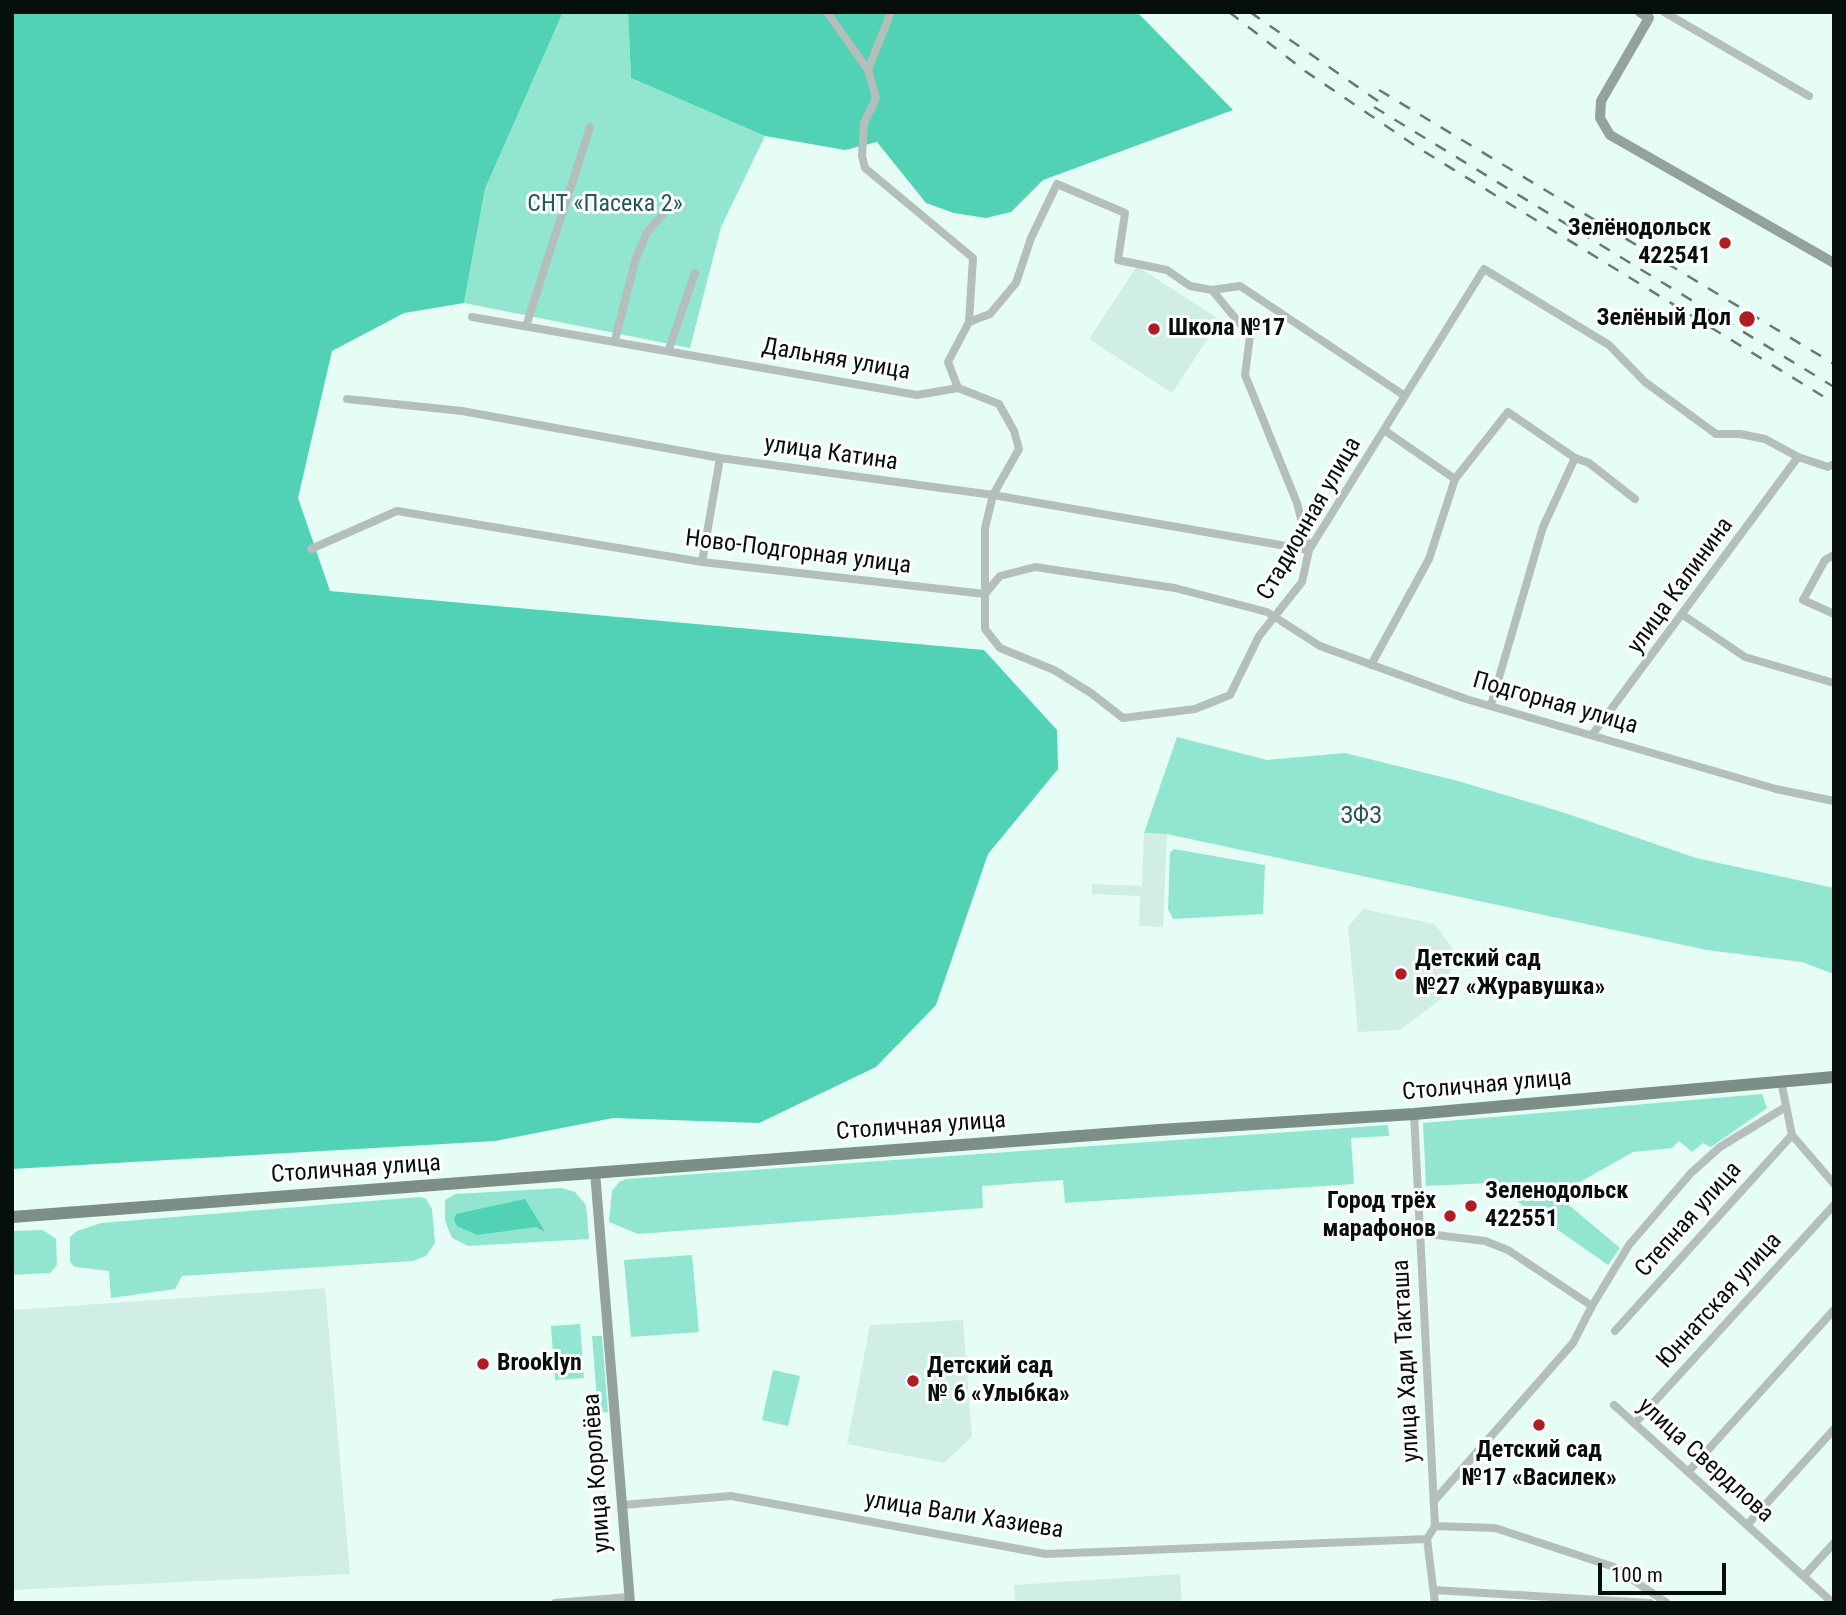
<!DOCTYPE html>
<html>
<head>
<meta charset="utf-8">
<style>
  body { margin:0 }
  #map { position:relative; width:1846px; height:1615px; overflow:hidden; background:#e6fdf5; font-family:"Roboto Condensed",sans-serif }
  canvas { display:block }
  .frame { position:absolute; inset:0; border:14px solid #070f0d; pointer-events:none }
  .scale { position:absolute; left:1598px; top:1563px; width:128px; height:32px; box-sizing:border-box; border:4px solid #070f0d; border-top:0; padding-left:9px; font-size:21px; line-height:24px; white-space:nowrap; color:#070f0d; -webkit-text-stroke:5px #fff; paint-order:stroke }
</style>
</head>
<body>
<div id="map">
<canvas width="1846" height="1615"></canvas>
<div class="frame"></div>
<div class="scale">100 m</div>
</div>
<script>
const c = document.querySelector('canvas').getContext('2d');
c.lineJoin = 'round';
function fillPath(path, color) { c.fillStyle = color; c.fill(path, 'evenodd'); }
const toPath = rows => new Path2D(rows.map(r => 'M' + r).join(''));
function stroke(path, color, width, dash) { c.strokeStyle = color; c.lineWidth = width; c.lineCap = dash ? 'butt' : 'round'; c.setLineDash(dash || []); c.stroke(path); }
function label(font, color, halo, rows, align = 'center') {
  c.font = font + ' "Roboto Condensed",sans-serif'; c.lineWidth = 6; c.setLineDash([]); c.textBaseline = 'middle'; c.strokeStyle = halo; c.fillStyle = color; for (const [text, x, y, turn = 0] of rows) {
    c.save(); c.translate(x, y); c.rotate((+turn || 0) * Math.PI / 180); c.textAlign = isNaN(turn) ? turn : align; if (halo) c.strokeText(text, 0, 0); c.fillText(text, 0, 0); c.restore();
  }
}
fillPath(toPath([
  [1137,266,1220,320,1172,393,1089,339],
  [1144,833,1167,834,1163,927,1139,926,1140,896,1092,894,1092,884,1142,886],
  [1363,909,1435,924,1455,952,1444,997,1400,1030,1358,1032,1348,927],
  [325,1288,350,1574,12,1590,12,1310],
  [963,1320,972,1437,944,1463,847,1444,870,1325],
  [1180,1574,1182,1603,1015,1603,1014,1585]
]), '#d0eee5');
fillPath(toPath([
  [563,12,628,12,631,78,765,136,721,227,690,348,464,303,485,189],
  [1177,737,1267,760,1345,753,1458,781,1562,812,1696,858,1834,888,1834,974,1802,962,1707,950,1167,834,1144,833],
  [1174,849,1265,865,1263,914,1173,919,1168,909,1170,853],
  [1762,1094,1767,1108,1711,1147,1703,1143,1692,1152,1679,1141,1672,1148,1633,1152,1557,1195,1620,1248,1608,1265,1491,1183,1426,1186,1423,1123],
  [1388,1125,1389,1136,1351,1138,1354,1184,1065,1203,1063,1180,982,1186,983,1208,638,1234,609,1222,612,1191,619,1182,626,1179],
  [562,1188,575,1192,586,1205,589,1239,468,1246,452,1238,445,1221,445,1200,455,1194],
  [420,1197,426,1199,432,1209,435,1243,426,1256,413,1261,182,1276,175,1289,111,1298,109,1271,75,1267,70,1262,70,1237,77,1231,101,1223],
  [43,1230,56,1239,57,1265,50,1273,12,1275,12,1231],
  [692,1255,699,1332,631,1337,624,1260],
  [580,1324,584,1378,555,1380,551,1326],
  [592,1336,602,1336,608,1412,598,1413],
  [773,1370,800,1376,788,1426,762,1420]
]), '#92e6cf');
fillPath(toPath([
  [12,12,563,12,485,189,464,303,404,313,332,351,298,498,330,591,984,650,1057,730,1058,769,988,854,936,1005,876,1067,759,1123,613,1118,495,1141,12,1169],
  [628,12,1137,12,1233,110,1043,180,1011,212,986,218,954,213,926,203,877,142,845,150,765,136,631,78],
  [525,1199,545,1232,536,1227,477,1235,457,1226,454,1220,456,1214]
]), '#51d2b4');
stroke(toPath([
  [827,12,868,70],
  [891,12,868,70,876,98,864,123,862,156,865,168,973,258,969,322,990,314,1016,283,1031,238,1057,184,1125,213,1118,260,1167,270,1190,286,1212,290,1240,286,1405,396],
  [1664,12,1809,96],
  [472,317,917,395,958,388,999,404,1014,431,1019,449,993,495,985,528,985,629,1000,648,1054,670,1091,693,1123,718,1195,709,1230,695,1259,636,1302,582,1309,550,1484,269,1609,345,1645,382,1716,434,1740,434,1765,439,1798,457,1828,467,1834,464],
  [526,326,590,127],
  [615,340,635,261,646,234,667,209],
  [669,349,695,273],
  [958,388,948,362,969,322],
  [347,399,462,411,720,458,993,495,1309,550,1297,503,1245,375,1250,336,1212,290],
  [1384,430,1455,479],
  [311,549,397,511,702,562,985,594],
  [1834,555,1825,560,1803,600,1834,614],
  [702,562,720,458],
  [985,594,1000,576,1035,567,1175,588,1267,612,1320,646,1466,699,1776,789,1834,801],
  [1683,615,1745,657,1834,683],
  [1371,665,1429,559,1455,479,1508,412,1575,458],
  [1491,705,1543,527,1575,458,1589,463,1635,499],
  [1592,735,1798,457],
  [1781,1081,1792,1135,1834,1184],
  [1414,1114,1435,1526,1427,1539,1435,1603],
  [1420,1233,1485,1241,1508,1250,1592,1306,1629,1245,1691,1173,1720,1147,1784,1108],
  [1615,1331,1792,1135],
  [1614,1405,1833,1603],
  [1635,1423,1834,1205],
  [1688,1472,1834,1310],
  [1434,1501,1573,1343,1592,1306],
  [622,1505,731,1496,1046,1554,1427,1539],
  [1747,1525,1834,1429],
  [1435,1526,1495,1528,1614,1567,1667,1603],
  [1804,1576,1834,1543],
  [1434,1590,1650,1603],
  [555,1603,629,1597]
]), '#b4bebb', 8);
stroke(toPath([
  [1640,12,1649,18,1601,101,1600,118,1610,135,1834,263],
  [595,1172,630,1603]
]), '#94a29e', 10);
stroke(toPath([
  [12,1217,1159,1130,1414,1114,1834,1077]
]), '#7d8e89', 12);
stroke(toPath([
  [1229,12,1305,71,1420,149,1834,403],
  [1250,12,1388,108],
  [1379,90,1834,364],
  [1374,107,1834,387]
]), '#697873', 2.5, [12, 12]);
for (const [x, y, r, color] of [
  [1725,243,7,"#af1d25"],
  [1747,319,9,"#af1d25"],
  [1154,329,7,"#af1d25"],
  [1401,974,7,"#af1d25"],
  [1471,1206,7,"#af1d25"],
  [1450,1216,7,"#af1d25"],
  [483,1364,7,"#af1d25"],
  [913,1381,7,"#af1d25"],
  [1539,1425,7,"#af1d25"]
]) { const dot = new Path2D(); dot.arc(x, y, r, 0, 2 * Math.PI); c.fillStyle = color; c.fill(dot); stroke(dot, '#fff', 2.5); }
label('24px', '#24594c', '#fff', [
  ["СНТ «Пасека 2»",605,205],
  ["ЗФЗ",1361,817]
]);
label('bold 24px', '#070f0d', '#fff', [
  ["Зелёнодольск",1711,229,"right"],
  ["422541",1711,257,"right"],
  ["Зелёный Дол",1731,319,"right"],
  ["Школа №17",1168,329],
  ["Детский сад",1415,960],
  ["№27 «Журавушка»",1415,988],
  ["Зеленодольск",1485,1192],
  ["422551",1485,1220],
  ["Город трёх",1436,1202,"right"],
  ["марафонов",1436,1230,"right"],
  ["Brooklyn",497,1364],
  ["Детский сад",927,1367],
  ["№ 6 «Улыбка»",927,1395],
  ["Детский сад",1539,1451,"center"],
  ["№17 «Василек»",1539,1479,"center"]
], 'left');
label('24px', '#070f0d', '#fff', [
  ["Дальняя улица",836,360,10],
  ["улица Катина",831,454,8],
  ["Стадионная улица",1310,519,-60],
  ["Ново-Подгорная улица",798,553,7],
  ["улица Калинина",1681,586,-54],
  ["Подгорная улица",1555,704,16],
  ["Столичная улица",1487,1086,-5],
  ["Столичная улица",921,1127,-4],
  ["Столичная улица",356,1170,-4],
  ["Степная улица",1689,1220,-48],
  ["Юннатская улица",1720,1301,-48],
  ["улица Хади Такташа",1407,1361,-93],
  ["улица Свердлова",1705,1461,42],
  ["улица Королёва",598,1473,-94],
  ["улица Вали Хазиева",964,1516,9]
]);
</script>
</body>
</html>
